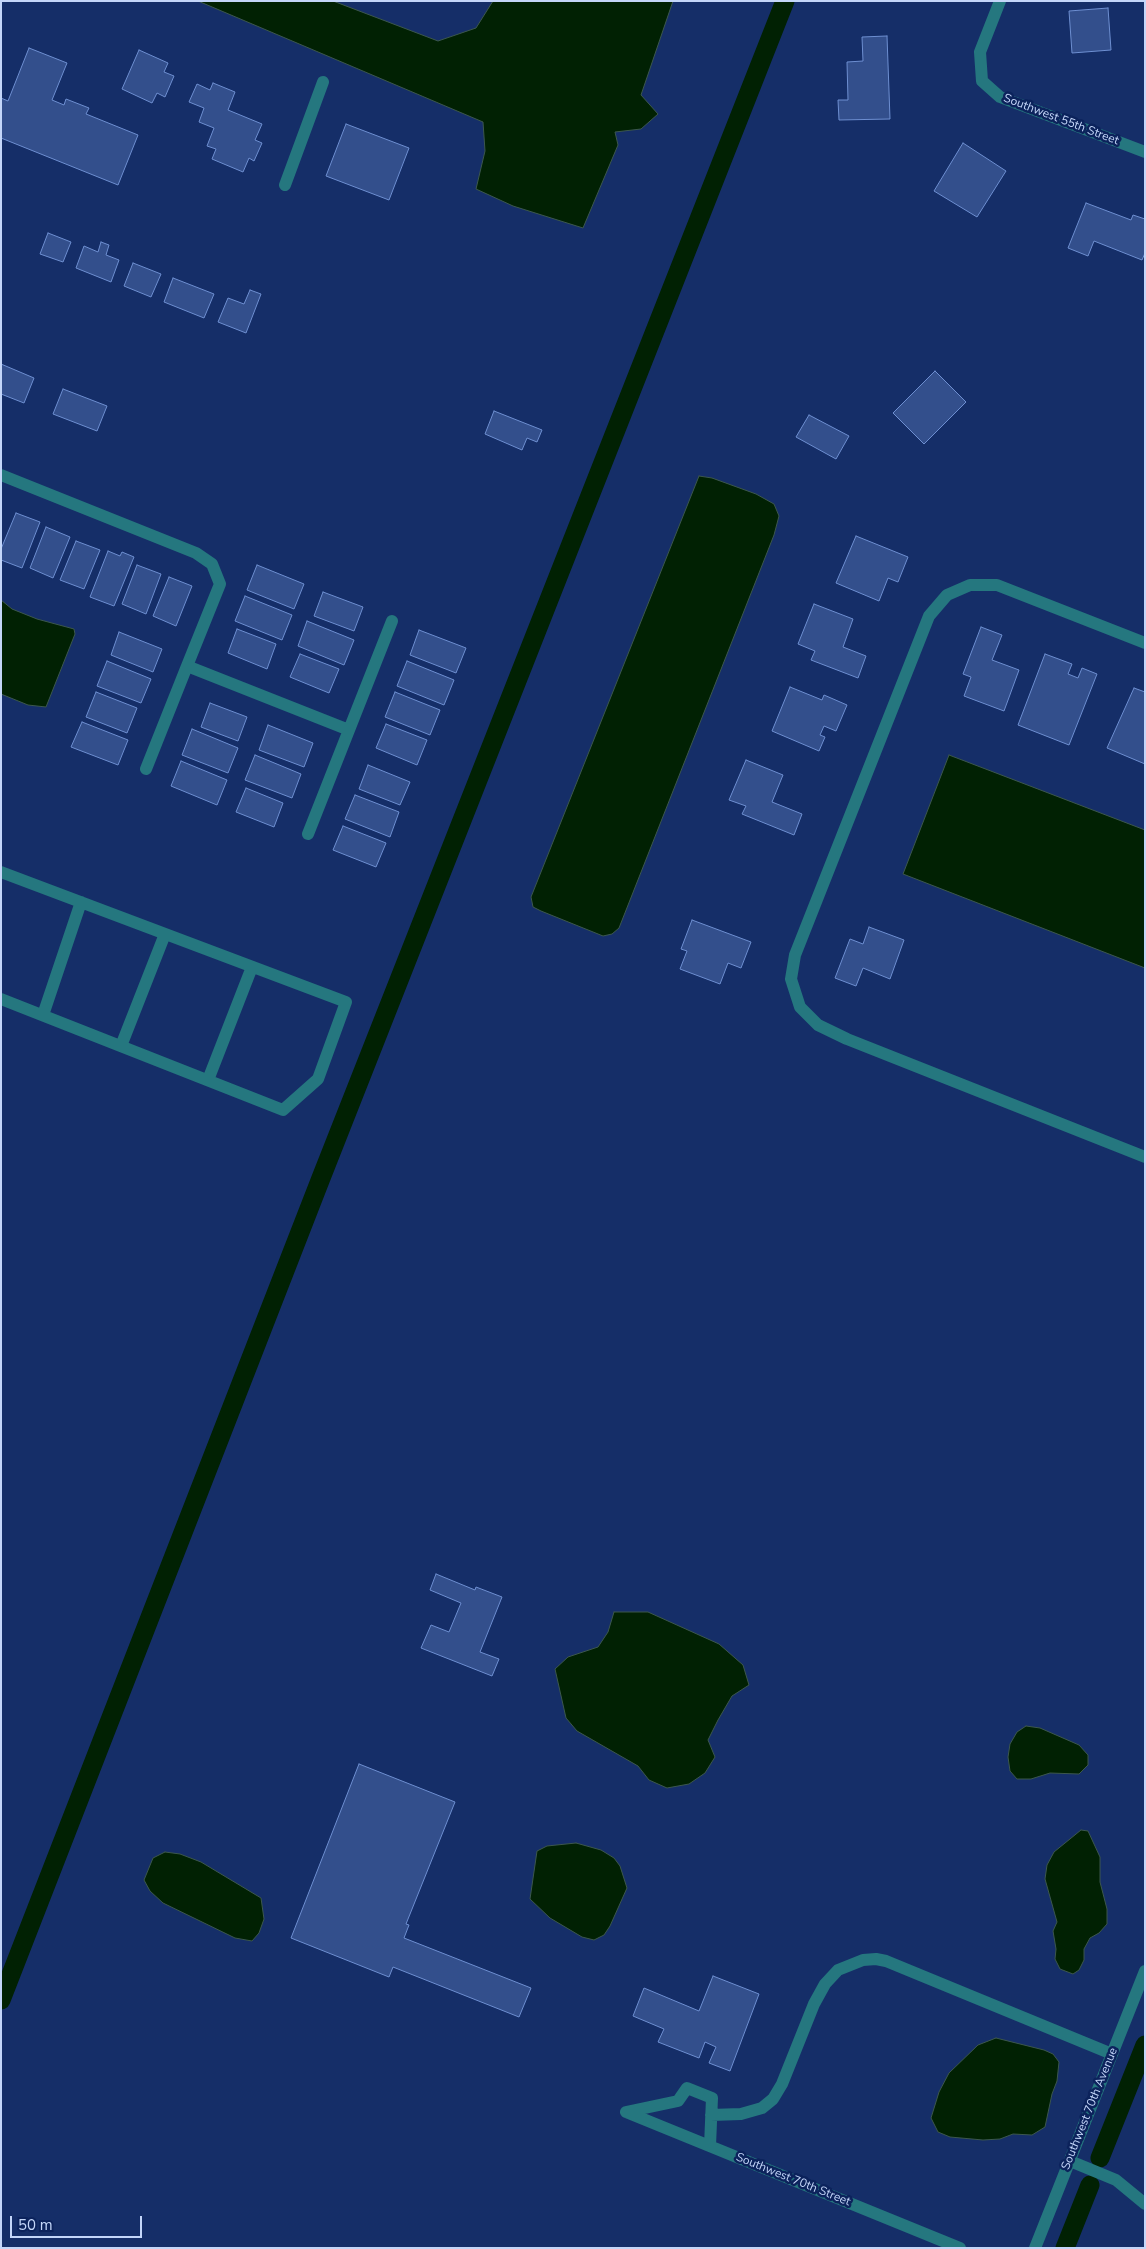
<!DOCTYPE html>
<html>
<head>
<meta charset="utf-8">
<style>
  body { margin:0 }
  #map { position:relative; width:1146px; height:2249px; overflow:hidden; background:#152e68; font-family:"Nunito Sans",sans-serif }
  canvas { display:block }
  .frame { position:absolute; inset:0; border:2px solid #c4d6f9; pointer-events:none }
  .scale { position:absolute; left:10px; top:2216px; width:132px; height:22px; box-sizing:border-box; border:2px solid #c4d6f9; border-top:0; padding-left:6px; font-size:15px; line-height:18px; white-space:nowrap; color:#c4d6f9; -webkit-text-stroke:4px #0c235c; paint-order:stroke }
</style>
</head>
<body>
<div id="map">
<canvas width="1146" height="2249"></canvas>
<div class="frame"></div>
<div class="scale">50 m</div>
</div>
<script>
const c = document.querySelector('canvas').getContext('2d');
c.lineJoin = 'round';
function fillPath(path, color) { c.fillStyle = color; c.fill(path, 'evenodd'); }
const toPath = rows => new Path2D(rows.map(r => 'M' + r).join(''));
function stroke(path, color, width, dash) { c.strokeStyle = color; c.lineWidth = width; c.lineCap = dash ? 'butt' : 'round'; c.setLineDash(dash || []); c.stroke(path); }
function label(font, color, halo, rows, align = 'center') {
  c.font = font + ' "Nunito Sans",sans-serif'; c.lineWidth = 5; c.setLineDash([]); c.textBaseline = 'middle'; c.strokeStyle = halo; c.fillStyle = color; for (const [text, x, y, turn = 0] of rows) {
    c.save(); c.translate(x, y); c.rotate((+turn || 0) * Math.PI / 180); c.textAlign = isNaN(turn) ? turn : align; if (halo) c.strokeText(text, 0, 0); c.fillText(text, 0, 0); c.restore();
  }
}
const water = toPath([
  [198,1,333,1,438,41,476,28,493,1,673,1,641,95,658,114,641,129,615,132,618,145,583,228,513,206,476,189,485,151,483,122,198,1],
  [699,476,712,478,756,494,774,504,779,516,774,535,619,928,612,934,603,936,541,911,533,907,531,897,699,476],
  [1,600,12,609,37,619,74,629,75,634,46,707,28,705,1,694,1,600],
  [949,755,1145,830,1145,968,903,874,949,755],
  [614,1612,648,1612,719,1644,743,1665,749,1685,732,1696,718,1720,708,1740,715,1757,705,1773,689,1784,667,1788,649,1780,638,1766,577,1731,566,1718,555,1669,568,1657,598,1647,608,1632,614,1612],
  [1026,1726,1040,1728,1079,1745,1088,1755,1088,1765,1079,1774,1050,1773,1031,1779,1017,1779,1010,1771,1008,1757,1010,1744,1017,1732,1026,1726],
  [1081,1830,1088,1831,1100,1857,1100,1882,1107,1909,1107,1924,1099,1933,1090,1938,1084,1949,1084,1960,1079,1970,1073,1974,1060,1969,1055,1959,1056,1949,1053,1931,1057,1922,1045,1879,1047,1865,1054,1852,1081,1830],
  [576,1843,601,1850,614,1858,620,1866,627,1888,610,1926,604,1935,594,1940,582,1937,550,1918,530,1899,537,1851,547,1846,576,1843],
  [165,1852,180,1854,201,1862,261,1898,264,1919,259,1933,252,1941,235,1938,163,1903,150,1891,144,1880,153,1858,165,1852],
  [996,2038,1044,2050,1053,2054,1059,2062,1057,2081,1052,2094,1045,2127,1032,2135,1013,2134,1000,2139,983,2140,950,2137,938,2132,931,2118,939,2092,949,2073,978,2045,996,2038]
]);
fillPath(water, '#012103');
stroke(water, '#3c574d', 1);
stroke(toPath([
  [1,2000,321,1178,785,1],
  [1100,2158,1145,2045],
  [1065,2248,1090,2185]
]), '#012103', 19);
const building = toPath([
  [1108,8,1111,50,1072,53,1069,11,1108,8],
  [887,36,890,119,839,120,838,100,848,100,847,62,863,61,862,37,887,36],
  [29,48,67,63,52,100,64,105,66,99,89,108,86,114,138,135,118,185,1,138,1,98,8,101,29,48],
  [139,50,168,63,164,72,174,76,165,97,157,93,152,103,122,89,139,50],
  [213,83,235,92,228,110,262,124,255,140,262,143,254,161,249,158,243,172,212,159,216,149,207,146,214,128,199,122,204,108,189,102,197,84,210,90,213,83],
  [346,124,409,148,389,200,326,176,346,124],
  [963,143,1006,171,977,217,934,191,963,143],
  [1086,203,1131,220,1133,215,1145,219,1145,253,1142,260,1094,241,1088,256,1068,248,1086,203],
  [48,233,71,242,63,262,40,254,48,233],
  [101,242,109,245,106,255,119,260,111,282,76,268,84,246,98,252,101,242],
  [133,263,161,274,151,297,124,286,133,263],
  [173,278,214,294,204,318,164,302,173,278],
  [250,290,261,294,246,333,218,322,228,298,244,304,250,290],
  [1,364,34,378,24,403,1,394,1,364],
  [935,371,966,402,924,444,893,413,935,371],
  [63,389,107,406,97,431,53,414,63,389],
  [494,411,542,430,537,442,527,438,522,450,485,434,494,411],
  [809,415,849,436,836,459,796,437,809,415],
  [16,513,40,522,22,568,1,560,1,549,16,513],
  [46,527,70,537,53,578,30,568,46,527],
  [856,536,908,557,898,582,888,578,879,601,836,583,856,536],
  [76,541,100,550,84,589,60,580,76,541],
  [108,551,120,556,122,552,134,557,114,606,90,597,108,551],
  [137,565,161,574,146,614,122,604,137,565],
  [257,565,304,584,294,609,247,590,257,565],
  [169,577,192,586,176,626,153,616,169,577],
  [323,592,363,607,354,631,314,616,323,592],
  [245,596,292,615,282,640,235,621,245,596],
  [814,604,853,619,843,647,866,656,858,678,811,660,815,651,798,644,814,604],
  [307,621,354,640,344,665,298,646,307,621],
  [981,627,1002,635,992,660,1019,670,1004,711,964,696,971,677,963,674,981,627],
  [237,629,276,644,267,669,228,653,237,629],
  [419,630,466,648,456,673,410,655,419,630],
  [119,632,162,649,153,672,111,655,119,632],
  [300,654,339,669,329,693,290,677,300,654],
  [1045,654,1072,664,1068,674,1078,678,1082,668,1097,674,1069,745,1018,725,1045,654],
  [107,661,151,679,141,703,97,686,107,661],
  [407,661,454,680,444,705,397,686,407,661],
  [790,687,822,700,824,695,847,705,836,731,824,726,820,735,825,737,819,751,772,731,790,687],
  [1134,688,1145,692,1145,764,1107,748,1134,688],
  [96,692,137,708,127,733,86,717,96,692],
  [395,692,440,710,430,735,385,717,395,692],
  [210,703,247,717,238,741,201,727,210,703],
  [82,722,128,740,118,765,71,747,82,722],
  [386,724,427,740,417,765,376,748,386,724],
  [268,725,313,743,304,767,259,750,268,725],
  [192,729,238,748,228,773,182,755,192,729],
  [255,755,301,774,292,798,245,780,255,755],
  [746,760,783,775,772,802,802,814,794,835,742,814,746,806,729,800,746,760],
  [181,761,227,780,217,805,171,786,181,761],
  [368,765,410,782,400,805,359,789,368,765],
  [246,788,283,803,274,827,236,812,246,788],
  [355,795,399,812,390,837,345,819,355,795],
  [343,826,386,843,376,867,333,850,343,826],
  [692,920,751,942,741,968,728,963,720,984,680,969,687,951,681,949,692,920],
  [869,927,904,940,890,979,863,968,856,986,835,978,850,939,863,944,869,927],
  [436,1574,475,1590,476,1587,502,1597,480,1652,499,1659,492,1676,421,1648,431,1625,449,1632,461,1603,430,1590,436,1574],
  [359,1764,455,1802,406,1924,409,1925,404,1938,531,1988,519,2017,393,1967,389,1977,291,1938,359,1764],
  [713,1976,759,1994,730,2071,709,2063,716,2047,705,2042,699,2058,658,2042,664,2029,633,2016,644,1988,699,2011,713,1976]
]);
fillPath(building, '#334f8c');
stroke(building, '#6e8fd1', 1);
stroke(toPath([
  [1000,1,980,52,982,81,1000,97,1145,152],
  [285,185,323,82],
  [1,475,196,553,212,564,220,584,187,666,349,730,308,834],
  [1145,643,997,585,970,585,947,595,929,616,795,955,791,979,800,1007,818,1025,847,1039,1145,1157],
  [349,730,392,621],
  [146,769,187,666],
  [1,872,346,1002,318,1079,283,1110,1,999],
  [43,1015,81,902],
  [121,1046,165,934],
  [208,1080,252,967],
  [626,2112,960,2248],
  [626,2112,678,2101,687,2088,712,2098,710,2146],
  [711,2115,741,2114,762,2108,773,2099,782,2084,814,2004,825,1984,838,1970,863,1960,876,1959,886,1961,1112,2054],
  [1070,2161,1116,2180,1145,2204],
  [1035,2248,1145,1971]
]), '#25777f', 12);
label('12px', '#c4d6f9', '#0c235c', [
  ["Southwest 55th Street",1061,120,21],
  ["Southwest 70th Avenue",1090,2109,-68],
  ["Southwest 70th Street",793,2180,22]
]);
</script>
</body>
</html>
